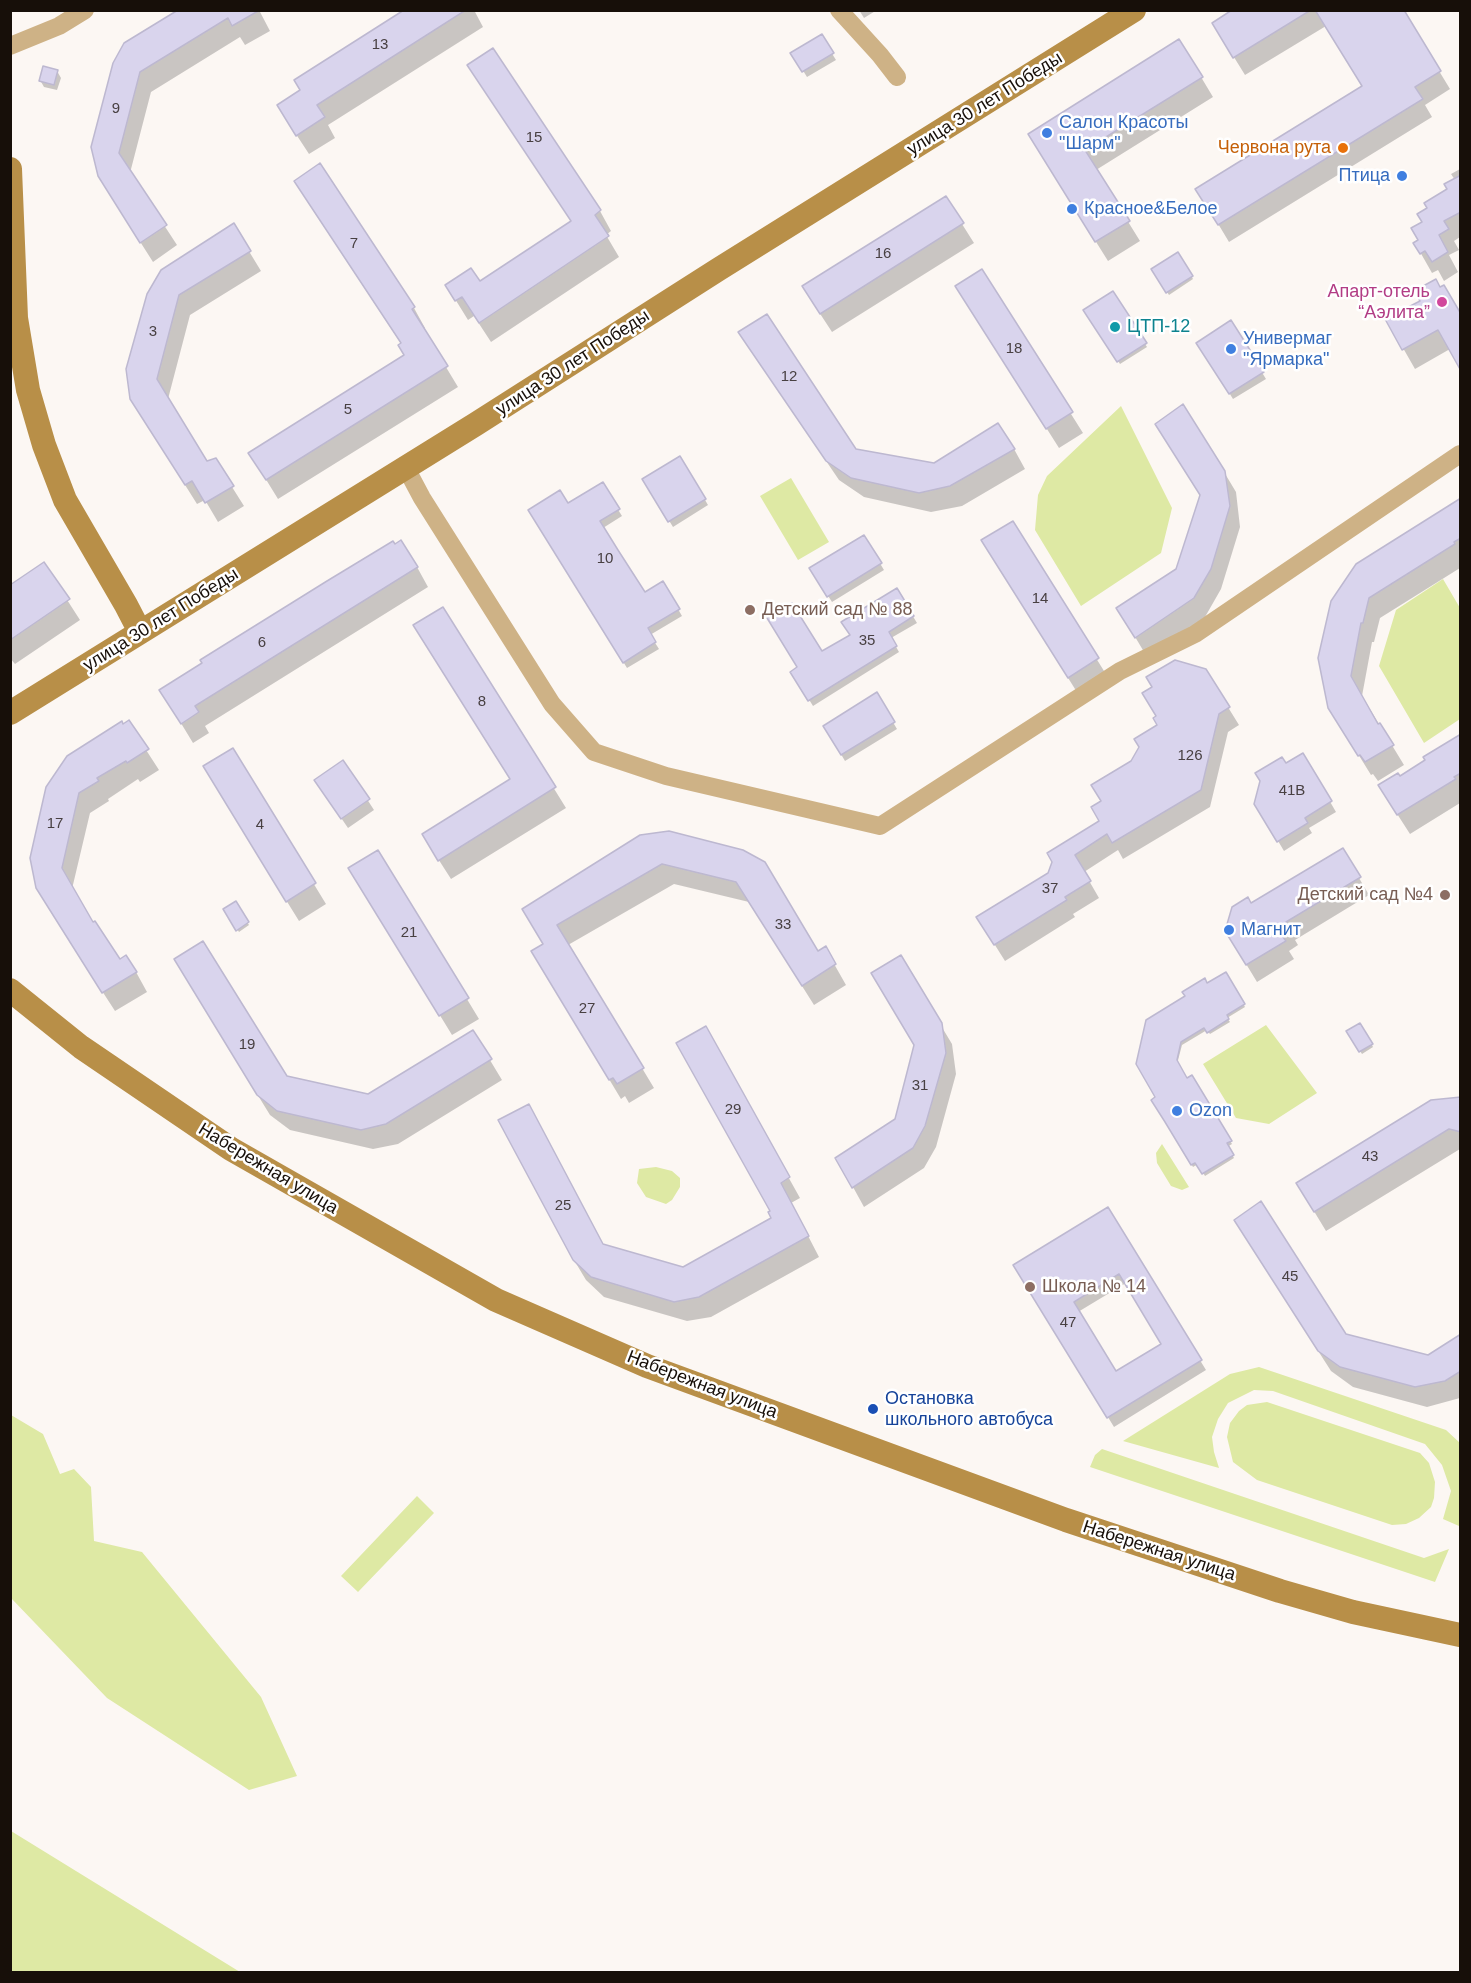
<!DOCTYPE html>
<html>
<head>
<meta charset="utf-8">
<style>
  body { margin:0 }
  #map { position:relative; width:1471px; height:1983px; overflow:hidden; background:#fcf7f3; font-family:Arial,sans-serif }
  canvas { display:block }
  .frame { position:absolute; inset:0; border:12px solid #170f09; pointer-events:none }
</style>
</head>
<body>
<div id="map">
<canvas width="1471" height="1983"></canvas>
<div class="frame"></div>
</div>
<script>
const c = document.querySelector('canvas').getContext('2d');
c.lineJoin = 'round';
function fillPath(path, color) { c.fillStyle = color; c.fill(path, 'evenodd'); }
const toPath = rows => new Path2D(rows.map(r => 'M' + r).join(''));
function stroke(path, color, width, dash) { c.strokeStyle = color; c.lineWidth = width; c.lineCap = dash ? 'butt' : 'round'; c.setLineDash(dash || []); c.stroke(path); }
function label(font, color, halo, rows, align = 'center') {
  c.font = font + ' Arial,sans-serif'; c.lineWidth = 5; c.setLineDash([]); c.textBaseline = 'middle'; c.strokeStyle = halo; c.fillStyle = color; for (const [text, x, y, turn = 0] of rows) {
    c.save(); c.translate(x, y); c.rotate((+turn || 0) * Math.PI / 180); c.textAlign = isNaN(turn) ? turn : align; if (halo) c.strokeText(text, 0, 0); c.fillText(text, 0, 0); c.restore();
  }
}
fillPath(toPath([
  [1121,406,1172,508,1161,553,1081,606,1035,530,1038,495,1047,476],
  [791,478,829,542,798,560,760,496],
  [1443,579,1460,608,1460,719,1424,743,1379,666,1396,610],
  [1266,1025,1317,1093,1269,1124,1236,1118,1203,1064],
  [1162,1144,1189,1187,1182,1190,1171,1186,1157,1163,1156,1153],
  [656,1167,672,1171,680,1178,680,1187,672,1200,666,1204,646,1197,637,1183,639,1169],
  [1259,1367,1446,1430,1460,1443,1460,1521,1459,1526,1443,1519,1451,1491,1442,1465,1425,1444,1273,1391,1254,1390,1228,1403,1218,1419,1212,1437,1214,1452,1219,1468,1123,1441,1230,1374],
  [1267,1402,1420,1453,1429,1463,1435,1482,1434,1498,1431,1507,1419,1518,1406,1524,1392,1525,1257,1480,1233,1462,1227,1437,1230,1423,1239,1411,1247,1405],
  [11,1415,43,1434,60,1474,74,1469,91,1487,94,1541,142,1552,261,1697,297,1776,249,1790,107,1698,11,1598],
  [1102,1449,1424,1558,1449,1549,1435,1582,1090,1467,1095,1455],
  [417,1496,434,1513,358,1592,341,1576],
  [10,1831,11,1831,240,1972,11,1972]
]), '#dee9a4');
fillPath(toPath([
  [181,10,259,10,270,31,245,45,240,37,151,92,130,173,177,245,153,262,111,196,114,63],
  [406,10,474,10,483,27,328,125,335,138,309,154,290,125,301,91],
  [859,10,877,10,864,18],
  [1235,10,1402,10,1450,89,1425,105,1432,117,1229,242,1208,207,1364,87,1326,26,1245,75,1224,41],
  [821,36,836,60,807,77,792,53],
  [493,50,600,211,611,231,606,235,619,257,491,342,474,316,468,320,447,286,479,283,572,222],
  [57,71,61,78,57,90,44,87,40,80],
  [1201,77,1213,97,1096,170,1140,241,1108,261,1041,154],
  [1460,169,1460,237,1454,241,1459,250,1449,255,1458,272,1444,281,1438,270,1432,273,1415,243,1420,240,1424,223,1455,180,1451,174],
  [307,201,414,308,425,328,423,329,458,387,278,499,262,473,406,356,402,345],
  [962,224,974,243,832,332,815,306],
  [233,225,261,271,190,315,168,399,206,463,215,460,244,506,218,522,205,500,197,504,131,399,148,295],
  [1177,254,1193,279,1169,295,1153,270],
  [981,271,1083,433,1059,448,969,306],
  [1113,293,1147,347,1120,364,1085,310],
  [1422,301,1450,349,1415,369,1387,320],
  [1231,322,1266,379,1233,399,1198,343],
  [752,352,856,450,934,465,1014,449,1025,469,962,506,931,512,864,497,839,480],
  [680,458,708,505,673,527,644,480],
  [1224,472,1236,492,1240,527,1221,589,1205,617,1147,657,1118,608,1177,570],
  [602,484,622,516,603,528,644,594,663,583,682,616,650,635,659,649,627,668,530,510,568,505],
  [1460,500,1460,568,1380,618,1374,642,1372,642,1362,696,1404,765,1378,781,1373,774,1371,775,1342,728,1332,601],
  [1012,523,1109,679,1080,697,995,561],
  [864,537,884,570,832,602,811,569],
  [44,564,80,620,15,664,10,658,10,582,13,585],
  [417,567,428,587,205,726,209,733,193,743,173,710],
  [897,590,917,623,891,638,899,652,813,706,792,672,852,636],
  [443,609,566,808,451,879,435,854,511,780],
  [1205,670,1239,725,1228,732,1210,807,1123,859,1118,850,1084,872,1099,898,1073,914,1075,917,1005,961,988,934,1101,821,1102,801,1159,726,1154,688],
  [876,694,897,729,845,761,825,727],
  [128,722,159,770,140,782,138,779,108,799,109,801,90,813,72,889,93,924,119,961,136,972,147,992,115,1011,49,909,31,858,123,726],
  [1460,736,1460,803,1410,834,1392,806,1400,778],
  [232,750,326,904,299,921,216,787],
  [1303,755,1336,812,1309,828,1312,833,1284,851,1256,804,1285,765],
  [343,762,374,810,348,828,322,790],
  [641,837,743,851,818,953,825,948,846,985,814,1005,749,902,674,884,568,945,654,1088,629,1103,625,1096,621,1099,544,971,544,945,524,910],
  [378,852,479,1019,452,1035,362,888],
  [1359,878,1369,895,1295,940,1298,945,1289,951,1294,959,1257,982,1237,949,1251,905],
  [235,903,249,925,239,932,225,910],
  [1225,974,1245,1007,1227,1018,1230,1022,1210,1034,1207,1030,1182,1045,1177,1064,1187,1080,1191,1077,1232,1144,1227,1147,1234,1158,1205,1176,1198,1164,1193,1167,1153,1100,1157,1098,1137,1064,1207,985],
  [187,980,286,1078,368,1096,473,1032,502,1080,398,1144,373,1149,290,1130,270,1115],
  [940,1024,952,1044,956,1074,936,1147,924,1168,864,1207,837,1158,896,1120,916,1045],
  [1360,1025,1373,1047,1362,1054,1348,1032],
  [705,1028,800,1198,791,1203,819,1257,711,1317,687,1321,604,1297,586,1280,574,1260,603,1246,683,1268,774,1219],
  [1460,1099,1460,1149,1326,1231,1309,1203],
  [1107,1209,1206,1370,1114,1427,1021,1275],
  [1126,1283,1163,1344,1115,1373,1078,1312],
  [1247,1240,1345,1335,1428,1357,1460,1336,1460,1398,1427,1407,1353,1387,1331,1371]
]), '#0003');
const building = toPath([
  [178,10,260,10,232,26,228,18,140,72,119,153,167,225,140,243,98,176,91,147,113,63,124,43,178,10],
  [404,10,466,10,317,105,325,117,296,136,277,105,300,90,294,80,404,10],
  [1232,10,1311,10,1233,58,1212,23,1232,10],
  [1315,10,1404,10,1441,71,1415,87,1423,99,1218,225,1195,189,1362,86,1315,10],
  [822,34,834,53,802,72,790,53,822,34],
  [1179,39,1203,77,1085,150,1130,221,1095,242,1028,134,1179,39],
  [493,48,601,210,595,215,609,236,479,323,462,297,455,301,445,285,471,268,480,281,571,221,467,65,493,48],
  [43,66,58,70,54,85,39,81,43,66],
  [320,163,415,307,412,309,448,366,266,480,248,453,404,355,398,345,401,343,294,181,320,163],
  [1461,175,1461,212,1444,221,1449,229,1439,235,1448,252,1432,262,1425,251,1420,254,1413,243,1418,240,1411,228,1422,222,1417,214,1427,208,1424,203,1447,189,1444,184,1461,175],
  [946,196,964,223,820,314,802,286,946,196],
  [234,223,251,251,179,295,157,379,207,461,216,458,234,486,205,503,192,481,185,485,130,399,126,369,147,294,161,270,234,223],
  [1178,252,1193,276,1166,293,1151,269,1178,252],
  [982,269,1073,412,1046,429,955,286,982,269],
  [1436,279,1440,287,1444,285,1461,314,1461,371,1438,330,1402,350,1385,319,1420,301,1414,291,1436,279],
  [1113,291,1147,343,1117,362,1083,310,1113,291],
  [767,314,856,449,934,463,998,423,1015,449,950,486,919,493,851,478,826,461,738,332,767,314],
  [1231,320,1264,372,1229,394,1196,343,1231,320],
  [1183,404,1225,471,1230,506,1211,569,1194,598,1135,638,1116,608,1176,569,1200,495,1155,424,1183,404],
  [680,456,706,499,668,522,642,479,680,456],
  [603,482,620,509,600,521,618,550,645,592,663,581,680,609,648,628,656,642,623,663,528,510,560,490,568,503,603,482],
  [1461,498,1461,538,1454,542,1455,544,1369,598,1363,623,1361,623,1351,676,1378,724,1380,723,1394,745,1365,762,1360,755,1358,756,1328,708,1318,658,1331,601,1356,564,1461,498],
  [1013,521,1099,658,1068,678,981,540,1013,521],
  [864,535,882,563,827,597,809,568,864,535],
  [401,540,418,567,195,706,199,712,181,724,159,690,202,663,200,660,327,581,393,541,395,544,401,540],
  [44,562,70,599,10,640,10,585,44,562],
  [897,588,914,616,889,632,897,646,808,701,790,672,797,667,767,618,792,603,822,651,850,635,841,622,897,588],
  [443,607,556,787,438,861,422,834,510,779,413,625,443,607],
  [1175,660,1206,669,1230,707,1219,714,1201,790,1112,843,1107,834,1075,855,1091,881,1065,897,1067,900,994,945,976,917,1048,873,1052,862,1047,853,1099,821,1091,807,1101,801,1091,785,1131,761,1139,747,1134,739,1157,725,1153,718,1156,716,1142,693,1152,687,1146,677,1175,660],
  [877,692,895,722,841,755,823,726,877,692],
  [129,720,149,749,127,763,126,761,97,778,99,781,79,793,62,868,93,922,95,921,120,959,126,955,137,972,102,993,36,888,30,858,46,787,67,756,122,721,123,724,129,720],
  [1461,734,1461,773,1454,777,1456,779,1397,815,1378,785,1398,773,1400,776,1425,760,1423,757,1461,734],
  [233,748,316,883,286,902,203,766,233,748],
  [1303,753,1332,801,1305,818,1308,823,1277,842,1254,804,1260,781,1255,773,1282,757,1286,763,1303,753],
  [343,760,370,799,341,819,314,780,343,760],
  [669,831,743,850,765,862,818,951,826,946,836,964,802,986,736,882,662,864,557,925,644,1068,617,1084,613,1078,609,1080,531,951,543,944,522,909,640,835,669,831],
  [1343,848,1361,877,1286,922,1289,927,1280,933,1286,941,1246,965,1225,931,1232,907,1248,897,1251,903,1343,848],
  [378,850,469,998,439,1016,348,868,378,850],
  [236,901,249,922,236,931,223,909,236,901],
  [203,941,287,1076,368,1094,473,1030,492,1059,386,1124,361,1130,277,1111,257,1095,174,959,203,941],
  [901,955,942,1023,946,1053,925,1126,913,1148,852,1188,835,1158,895,1119,914,1045,871,973,901,955],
  [1226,972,1245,1004,1227,1015,1229,1019,1207,1033,1204,1028,1181,1042,1177,1060,1187,1078,1192,1075,1232,1141,1227,1143,1234,1155,1202,1174,1195,1163,1191,1165,1165,1122,1151,1100,1155,1097,1136,1064,1146,1020,1185,996,1182,992,1205,978,1207,983,1226,972],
  [1360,1023,1373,1044,1359,1052,1346,1031,1360,1023],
  [706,1026,790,1177,781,1183,809,1236,699,1297,674,1302,591,1277,573,1260,498,1120,529,1104,603,1244,683,1267,771,1218,768,1212,770,1211,676,1043,706,1026],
  [1461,1097,1461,1132,1449,1129,1314,1212,1296,1183,1431,1100,1461,1097],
  [1261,1201,1346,1334,1428,1355,1461,1334,1461,1371,1445,1381,1415,1387,1340,1367,1318,1351,1234,1220,1261,1201],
  [1108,1207,1202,1360,1107,1418,1013,1265,1108,1207],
  [1119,1274,1161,1344,1116,1371,1074,1302,1119,1274]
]);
fillPath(building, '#d9d4ed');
stroke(building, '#bdb8d0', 1.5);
stroke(toPath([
  [839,10,880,55,897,77],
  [10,46,59,26,85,10],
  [406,468,422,498,552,704,594,752,666,776,880,826,1120,671,1195,634,1460,454]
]), '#ceb286', 18);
stroke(toPath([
  [10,169,16,318,28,390,44,445,65,500,126,605,140,632],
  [10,713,476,424,719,269,1134,10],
  [10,990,81,1047,231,1149,496,1300,647,1366,1066,1520,1280,1591,1353,1612,1460,1635]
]), '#b88f48', 24);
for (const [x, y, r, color] of [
  [1047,133,6,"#3f7fe0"],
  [1343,148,6,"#e8710a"],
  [1402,176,6,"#3f7fe0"],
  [1072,209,6,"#3f7fe0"],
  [1442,302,6,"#d1479c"],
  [1115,327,6,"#0f9aa8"],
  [1231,349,6,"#3f7fe0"],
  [750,610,6,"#8d6e63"],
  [1445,895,6,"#8d6e63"],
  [1229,930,6,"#3f7fe0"],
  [1177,1111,6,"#3f7fe0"],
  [1030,1287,6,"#8d6e63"],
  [873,1409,6,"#1a4fb4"]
]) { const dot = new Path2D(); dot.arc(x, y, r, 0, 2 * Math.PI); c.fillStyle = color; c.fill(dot); stroke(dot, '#fff', 2); }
label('15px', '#484042', null, [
  ["13",380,45],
  ["9",116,109],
  ["15",534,138],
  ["7",354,244],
  ["16",883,254],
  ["3",153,332],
  ["18",1014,349],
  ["12",789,377],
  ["5",348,410],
  ["10",605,559],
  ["14",1040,599],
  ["35",867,641],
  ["6",262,643],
  ["8",482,702],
  ["126",1190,756],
  ["41В",1292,791],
  ["17",55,824],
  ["4",260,825],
  ["37",1050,889],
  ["33",783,925],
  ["21",409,933],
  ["27",587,1009],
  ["19",247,1045],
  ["31",920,1086],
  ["29",733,1110],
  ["43",1370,1157],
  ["25",563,1206],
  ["45",1290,1277],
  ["47",1068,1323]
]);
label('18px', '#170f09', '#fff', [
  ["улица 30 лет Победы",985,104,-32],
  ["улица 30 лет Победы",573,363,-33],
  ["улица 30 лет Победы",161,620,-32],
  ["Набережная улица",268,1169,31],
  ["Набережная улица",702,1385,21],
  ["Набережная улица",1159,1551,18]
]);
label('18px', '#366cbe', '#fff', [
  ["Салон Красоты",1059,123],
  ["\"Шарм\"",1059,144],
  ["Птица",1390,176,"right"],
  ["Красное&Белое",1084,209],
  ["Универмаг",1243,339],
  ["\"Ярмарка\"",1243,360],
  ["Магнит",1241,930],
  ["Ozon",1189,1111]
], 'left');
label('18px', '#c56008', '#fff', [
  ["Червона рута",1331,148]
], 'right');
label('18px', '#b23c85', '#fff', [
  ["Апарт-отель",1430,292],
  ["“Аэлита”",1430,313]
], 'right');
label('18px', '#0d838f', '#fff', [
  ["ЦТП-12",1127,327]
], 'left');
label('18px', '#785e54', '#fff', [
  ["Детский сад № 88",762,610],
  ["Детский сад №4",1433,895,"right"],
  ["Школа № 14",1042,1287]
], 'left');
label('18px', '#164399', '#fff', [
  ["Остановка",885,1399],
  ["школьного автобуса",885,1420]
], 'left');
</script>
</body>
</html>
